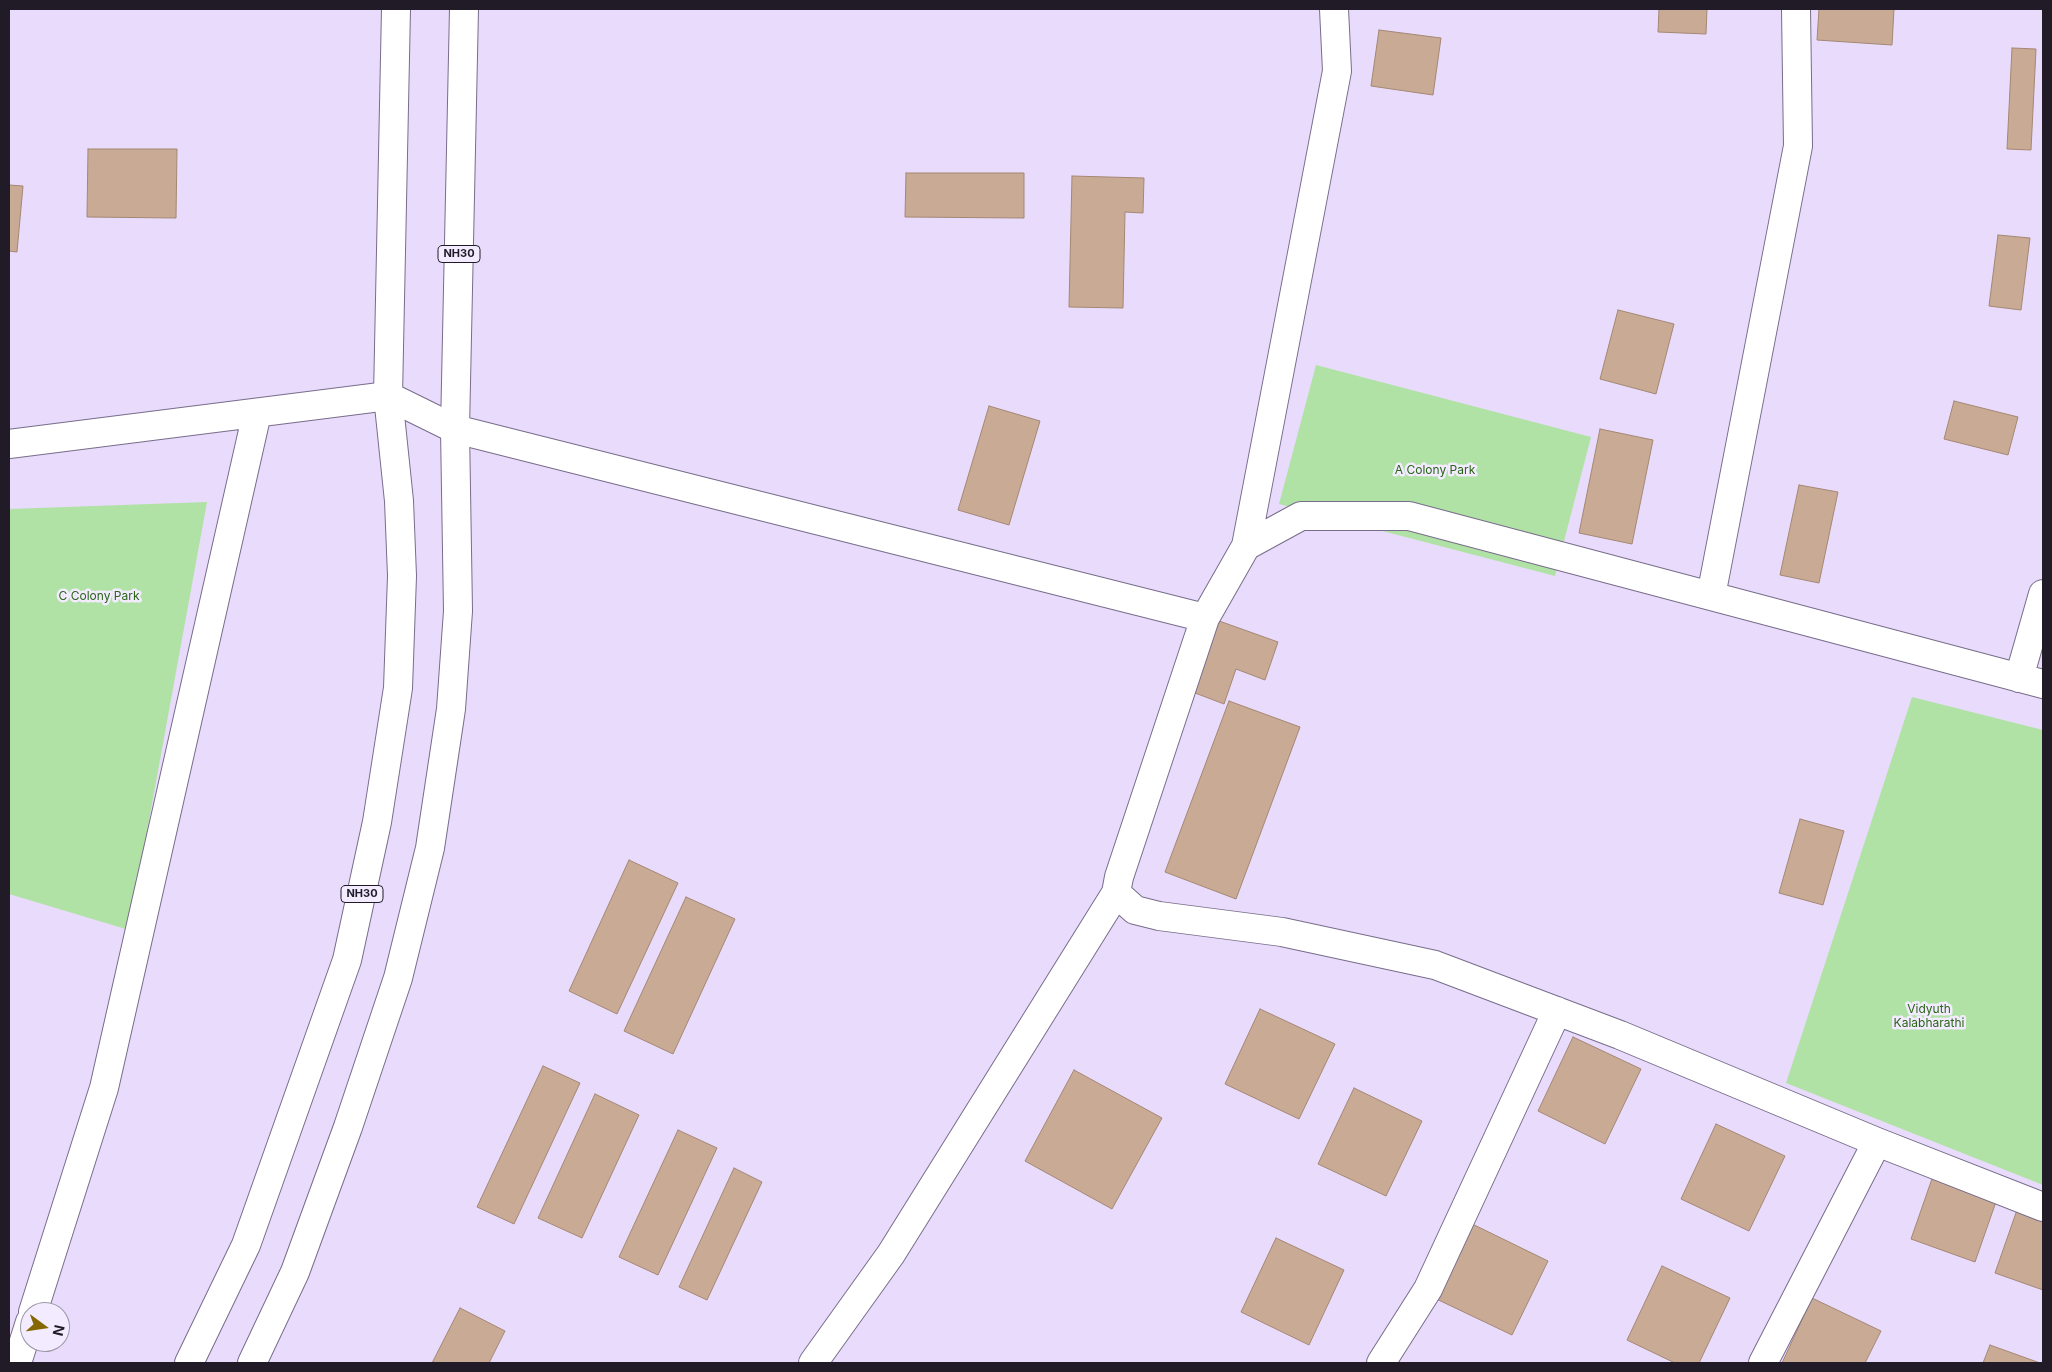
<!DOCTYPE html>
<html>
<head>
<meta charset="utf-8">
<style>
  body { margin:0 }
  #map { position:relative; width:2052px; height:1372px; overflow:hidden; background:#e8dbfc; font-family:Inter,sans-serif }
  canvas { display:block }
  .frame { position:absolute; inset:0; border:10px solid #201b27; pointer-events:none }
  .north { position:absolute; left:20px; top:1302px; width:50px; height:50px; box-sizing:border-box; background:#f3ebff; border:1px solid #9f98a9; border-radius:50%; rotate:104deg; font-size:14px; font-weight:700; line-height:20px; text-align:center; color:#201b27 }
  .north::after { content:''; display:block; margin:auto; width:18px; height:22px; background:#866802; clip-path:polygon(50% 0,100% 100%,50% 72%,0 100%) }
</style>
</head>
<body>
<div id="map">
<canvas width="2052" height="1372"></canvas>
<div class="frame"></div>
<div class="north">N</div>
</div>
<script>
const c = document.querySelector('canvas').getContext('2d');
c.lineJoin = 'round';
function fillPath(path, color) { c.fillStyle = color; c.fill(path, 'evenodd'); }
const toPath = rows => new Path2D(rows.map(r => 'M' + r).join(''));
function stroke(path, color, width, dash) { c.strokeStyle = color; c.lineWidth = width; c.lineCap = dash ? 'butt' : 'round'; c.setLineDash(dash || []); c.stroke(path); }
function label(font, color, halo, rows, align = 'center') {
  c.font = font + ' Inter,sans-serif'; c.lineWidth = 5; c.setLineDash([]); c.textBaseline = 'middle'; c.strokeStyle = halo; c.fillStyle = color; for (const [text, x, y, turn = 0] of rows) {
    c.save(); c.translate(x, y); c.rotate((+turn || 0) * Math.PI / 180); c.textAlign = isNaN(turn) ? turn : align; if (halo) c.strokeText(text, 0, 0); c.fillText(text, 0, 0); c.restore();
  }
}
fillPath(toPath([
  [1316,365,1591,437,1555,576,1279,504],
  [207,502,129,930,9,894,9,509],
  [1912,697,2043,730,2043,1185,1786,1083]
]), '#b1e2a5');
const building = toPath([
  [1659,9,1707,9,1706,34,1658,32,1659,9],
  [1819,9,1894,9,1892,45,1817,40,1819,9],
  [1379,30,1441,38,1433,95,1371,86,1379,30],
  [2012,48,2036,49,2031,150,2007,149,2012,48],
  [88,149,177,149,176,218,87,217,88,149],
  [906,173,1024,173,1024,218,905,217,906,173],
  [1072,176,1144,178,1143,213,1125,212,1123,308,1069,307,1072,176],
  [9,185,23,186,17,252,9,251,9,185],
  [1998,235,2030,238,2021,310,1989,306,1998,235],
  [1618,310,1674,324,1656,394,1600,379,1618,310],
  [1954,401,2018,417,2008,455,1944,439,1954,401],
  [989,406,1040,421,1009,525,958,510,989,406],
  [1600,429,1653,440,1632,544,1579,533,1600,429],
  [1799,485,1838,492,1819,583,1780,575,1799,485],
  [1208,617,1278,642,1265,680,1236,669,1224,704,1182,688,1208,617],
  [1229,701,1300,727,1236,899,1165,872,1229,701],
  [1800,819,1844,831,1823,905,1779,893,1800,819],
  [629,860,678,883,617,1014,569,991,629,860],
  [686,897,735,919,673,1054,624,1031,686,897],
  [1260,1009,1335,1044,1299,1119,1225,1084,1260,1009],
  [1573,1037,1641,1069,1605,1144,1538,1111,1573,1037],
  [543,1066,580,1083,514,1224,477,1207,543,1066],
  [1074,1070,1162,1118,1112,1209,1025,1161,1074,1070],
  [1354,1088,1422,1121,1386,1196,1318,1164,1354,1088],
  [595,1094,639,1115,582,1238,538,1218,595,1094],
  [1716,1124,1785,1156,1749,1231,1681,1199,1716,1124],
  [678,1130,717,1148,658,1275,619,1257,678,1130],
  [734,1168,762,1182,707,1300,679,1287,734,1168],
  [1934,1173,1998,1196,1975,1262,1911,1239,1934,1173],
  [2018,1207,2043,1216,2043,1290,1995,1273,2018,1207],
  [1464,1220,1548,1261,1512,1335,1428,1295,1464,1220],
  [1276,1238,1344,1270,1309,1345,1241,1312,1276,1238],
  [1662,1266,1730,1298,1699,1363,1675,1363,1627,1340,1662,1266],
  [1812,1298,1881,1331,1865,1363,1782,1363,1812,1298],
  [460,1308,505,1331,489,1363,432,1363,460,1308],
  [1990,1345,2040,1363,1983,1363,1990,1345]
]);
fillPath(building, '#c9aa95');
stroke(building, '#a48773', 1);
const minor = toPath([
  [9,444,388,396,455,429,1205,618],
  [1246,546,1337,71,1334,9],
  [1711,596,1798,146,1796,9],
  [2019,678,2043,594],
  [2043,684,1409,516,1301,516,1246,546,1205,618,1119,877,1116,893,1135,910,1159,916,1282,932,1435,965,1620,1035,1877,1142,2043,1207],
  [33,1312,104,1088,257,413],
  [17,1363,30,1322],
  [813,1363,891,1254,1116,893],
  [1381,1363,1428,1289,1557,1011],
  [1763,1363,1877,1142]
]);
const highway = toPath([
  [189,1363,246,1245,347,960,377,822,398,688,402,576,399,501,388,396,396,9],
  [252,1363,295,1272,348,1127,398,978,430,848,451,709,458,611,455,429,464,9]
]);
stroke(minor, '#786d8a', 30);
stroke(highway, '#786d8a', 30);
stroke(minor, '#fff', 28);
stroke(highway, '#fff', 28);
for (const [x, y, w] of [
  [459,254,42],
  [362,894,42]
]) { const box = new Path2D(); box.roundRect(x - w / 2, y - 8.5, w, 17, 4); c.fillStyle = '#f3ebff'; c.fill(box); stroke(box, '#201b27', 1); }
label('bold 11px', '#201b27', null, [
  ["NH30",459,254],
  ["NH30",362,894]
]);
label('12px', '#2a6517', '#f3ebff', [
  ["A Colony Park",1435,470],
  ["C Colony Park",99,596],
  ["Vidyuth",1929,1009],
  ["Kalabharathi",1929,1023]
]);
</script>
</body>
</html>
